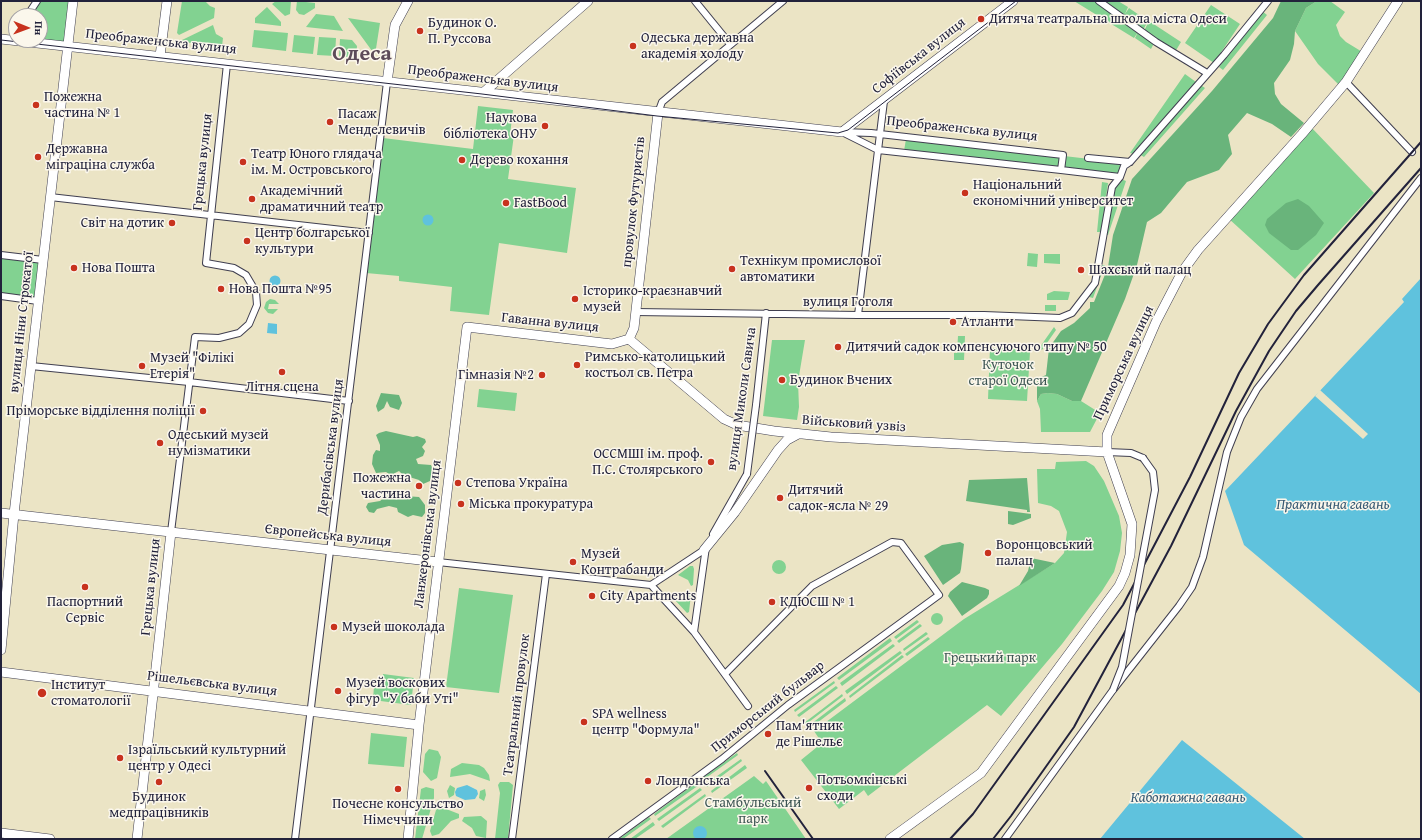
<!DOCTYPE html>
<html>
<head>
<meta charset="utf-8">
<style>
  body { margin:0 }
  #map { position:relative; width:1422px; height:840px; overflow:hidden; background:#ebe4c5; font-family:"Gentium Book Plus",serif }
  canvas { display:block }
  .frame { position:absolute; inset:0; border:2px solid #22223b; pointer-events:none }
  .north { position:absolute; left:8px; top:8px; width:40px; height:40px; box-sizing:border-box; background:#fbf7ec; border:1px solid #a4a2a5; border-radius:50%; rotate:91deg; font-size:11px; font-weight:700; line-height:16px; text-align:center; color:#22223b }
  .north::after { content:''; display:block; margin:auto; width:14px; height:18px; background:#c8321e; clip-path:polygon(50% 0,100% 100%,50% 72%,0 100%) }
</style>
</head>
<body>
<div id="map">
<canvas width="1422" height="840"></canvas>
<div class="frame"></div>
<div class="north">Пн</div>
</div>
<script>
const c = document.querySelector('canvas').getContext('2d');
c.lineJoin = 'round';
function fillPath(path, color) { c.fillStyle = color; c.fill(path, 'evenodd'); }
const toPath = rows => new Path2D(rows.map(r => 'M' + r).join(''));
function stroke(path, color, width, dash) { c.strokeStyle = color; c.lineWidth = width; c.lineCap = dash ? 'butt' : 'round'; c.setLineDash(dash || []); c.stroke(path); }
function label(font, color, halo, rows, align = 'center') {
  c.font = font + ' "Gentium Book Plus",serif'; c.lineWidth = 3; c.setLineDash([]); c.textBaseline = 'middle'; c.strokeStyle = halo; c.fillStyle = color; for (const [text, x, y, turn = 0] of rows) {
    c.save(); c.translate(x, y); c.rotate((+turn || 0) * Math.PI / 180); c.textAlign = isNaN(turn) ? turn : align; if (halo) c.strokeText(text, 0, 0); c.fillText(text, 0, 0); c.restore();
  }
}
fillPath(toPath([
  [37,1,73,1,67,46,11,40,40,40,40,16,27,16],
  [182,1,205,1,210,6,215,8,214,18,179,35,177,33],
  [276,1,291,1,290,14,285,16,272,4],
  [297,1,315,3,315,8,304,15,299,14,296,10],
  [1074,1,1096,1,1117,17,1113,24,1117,18,1138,32,1134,38],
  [1100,1,1118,1,1128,7,1125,14,1129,8,1148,21,1142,32],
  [1317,1,1330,1,1345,12,1336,25,1340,36,1346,42,1364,53,1341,87,1318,64,1295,31,1306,8],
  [1211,5,1240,24,1214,63,1185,43],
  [267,7,281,22,281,26,255,23,255,18],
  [1262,11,1267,15,1223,70,1219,67],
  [316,14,334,16,343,31,306,27],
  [348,18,380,23,375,55],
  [1149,21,1181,42,1175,52,1143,33],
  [213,25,216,34,223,38,222,46,181,42,182,40],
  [254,30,288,33,286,51,252,47],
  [1138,32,1154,43,1151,49,1135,38],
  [294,35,315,37,313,54,292,52],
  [319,37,336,38,335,56,317,55],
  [340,39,352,40,357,46,356,58,339,56],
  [1185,74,1196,82,1134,154,1130,153],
  [1199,84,1205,88,1144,157,1139,154],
  [478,106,513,110,510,135,514,135,508,179,576,188,567,253,499,243,489,315,450,311,452,287,399,281,399,276,366,273,383,138,473,149],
  [1310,126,1374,193,1295,279,1228,218],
  [906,139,1061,156,1060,168,904,151],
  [1064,156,1124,163,1116,176,1063,169],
  [1121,179,1126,181,1108,235,1105,235,1115,187],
  [1102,182,1108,183,1101,232,1097,232],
  [1028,253,1038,254,1037,267,1027,266],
  [1044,254,1060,254,1060,264,1044,263],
  [1,257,41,261,37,300,1,296],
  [1101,265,1105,265,1093,298,1089,297,1096,283],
  [1054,291,1070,292,1068,300,1047,300,1047,294],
  [270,299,275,300,279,304,269,304,268,309,278,309,273,314,268,313,264,308,266,302],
  [1045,305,1056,305,1056,311,1045,311],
  [1054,327,1056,330,1042,350,1040,348,1042,344],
  [958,336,965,336,964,360,954,360,954,353,957,353],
  [772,340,805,340,798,382,799,407,797,420,763,416],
  [990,348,1016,348,1030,352,1027,401,988,399],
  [479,389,517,393,515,411,477,407],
  [1048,393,1057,394,1072,401,1081,401,1100,413,1090,432,1041,432,1040,409,1037,401,1041,394],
  [1086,461,1094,466,1104,481,1119,516,1122,533,1120,551,1114,572,1102,591,1062,644,1001,716,987,705,868,796,864,790,839,809,801,760,822,743,814,731,964,619,1055,563,1064,553,1067,532,1059,511,1051,506,1038,503,1037,469,1055,469,1056,462],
  '772 567a7 7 0 1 1 14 0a7 7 0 1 1-14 0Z',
  [690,566,693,566,694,569,693,585,691,586,688,580,678,575],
  [459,588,513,595,499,693,446,687],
  [691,594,689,612,687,613,675,600,684,599],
  '931 619a6 6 0 1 1 12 0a6 6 0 1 1-12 0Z',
  [917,620,919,622,896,639,894,637],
  [920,624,922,626,899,643,897,641],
  [926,632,928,634,904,651,903,649],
  [928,637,930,639,907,656,905,654],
  [890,638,892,641,839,680,837,678],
  [893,644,895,646,842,686,840,683],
  [900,651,902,653,847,694,845,691],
  [902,655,904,657,850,698,849,696],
  [383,674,414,678,411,705,373,700,374,686,381,686],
  [834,681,835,683,795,712,794,710],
  [836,686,838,688,799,717,797,715],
  [842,694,843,696,805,725,804,723],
  [845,698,846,701,809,729,807,727],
  [371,733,407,737,404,767,368,764],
  [429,749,438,751,441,757,437,778,431,781,423,772,425,754],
  [737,753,738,755,703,780,702,778],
  [741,759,742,761,707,787,706,784],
  [462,763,479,765,484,768,489,775,490,781,470,774,450,777,451,769],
  [745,765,747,768,712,793,711,791],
  [754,776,763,784,766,781,806,839,666,839],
  [500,782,509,782,513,785,508,839,495,839,500,793,498,785],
  [697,782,699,785,655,816,654,814],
  [450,785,455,788,454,795,449,798,447,791],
  [426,787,434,789,434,798,422,839,415,839,421,789],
  [700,788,702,790,659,821,657,819],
  [485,789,486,795,484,801,479,798,480,791],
  [705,794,706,796,663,828,661,826],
  [441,807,459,814,459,818,451,821,439,834,432,836,430,831,436,810],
  [481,816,487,821,486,838,476,836,472,828,462,821,464,817],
  [649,817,651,819,623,839,619,839],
  [653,822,655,825,635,839,630,839]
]), '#82d291');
fillPath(toPath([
  [1281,1,1317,1,1306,8,1295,31,1294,44,1290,60,1274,83,1275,94,1281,104,1304,123,1291,137,1272,124,1247,113,1228,135,1232,154,1219,170,1187,182,1161,213,1147,222,1137,265,1125,299,1081,401,1072,401,1057,394,1048,393,1041,394,1037,401,1037,379,1046,375,1049,348,1061,331,1074,323,1090,308,1090,302,1094,302,1108,267,1113,235,1132,179,1212,91,1273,18],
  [1298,199,1309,206,1324,223,1316,235,1298,250,1291,250,1269,233,1265,225,1267,219,1286,203],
  [381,393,399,395,402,403,399,410,390,407,387,401,384,408,378,412,376,406],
  [386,431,413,437,417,436,425,439,426,442,422,447,425,451,423,456,416,459,418,464,431,465,433,470,430,481,423,484,419,480,403,475,399,471,391,475,386,472,376,473,372,464,373,455,376,450,380,451,380,445,376,435,379,433],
  [1027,478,1030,512,1027,512,1027,510,966,501,969,480],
  [386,496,396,499,402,499,405,496,419,497,425,505,425,513,422,517,413,515,408,517,398,512,397,508,389,506,377,509,374,513,369,512,366,507,368,503,380,501],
  [1008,511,1031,514,1031,518,1013,525,1008,524],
  [960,542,964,544,961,569,960,573,943,585,924,556,942,545],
  [1031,558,1055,563,1019,586,1028,571],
  [962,582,985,588,989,590,989,594,987,598,962,616,948,596,950,592]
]), '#69b47b');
fillPath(toPath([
  '422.5 220a5.5 5.5 0 1 1 11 0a5.5 5.5 0 1 1-11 0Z',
  '269.5 281a5.5 5.5 0 1 1 11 0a5.5 5.5 0 1 1-11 0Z',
  [1421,278,1421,694,1244,545,1225,491,1404,302,1402,299],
  [268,323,277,324,277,334,267,333],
  [1182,740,1305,839,1100,839],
  [467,785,477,790,478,794,475,799,465,800,456,796,455,792,457,788],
  '693 833a7 7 0 1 1 14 0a7 7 0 1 1-14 0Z'
]), '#5fc2dd');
fillPath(toPath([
  [1320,390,1368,434,1363,439,1315,396]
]), '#ebe4c5');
const street = toPath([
  [695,1,730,44],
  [1099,1,1156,42,1207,73],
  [27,16,37,1],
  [11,40,16,32],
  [1346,82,1412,152],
  [658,113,662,102,783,1],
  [842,132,871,133,1063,155,1061,170,878,150,842,132],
  [1088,158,1130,162],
  [1061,170,1120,177],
  [50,197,369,233],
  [1,255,43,260],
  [1,296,38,301],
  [635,312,858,315,984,315,1060,318,1072,313,1095,283,1112,187,1120,177,1124,166,1130,162,1224,55,1268,1],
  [858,315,884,101],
  [31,366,189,382,349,401],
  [756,405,766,313],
  [1107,452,1131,453,1143,458],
  [171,532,195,337,219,338,239,333,249,324,257,305,256,292,246,275,234,268,206,263,227,64],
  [713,534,747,474],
  [438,562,651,585],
  [651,585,694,632,706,547],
  [651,585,704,550],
  [694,632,748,706],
  [295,839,387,82],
  [512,839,546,574],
  [612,839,722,759,788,705,939,595,901,543,892,542,812,586,725,674],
  [1005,839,1113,690,1179,606,1192,587,1203,557,1227,452,1241,417,1257,389,1421,178]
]);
const secondary = toPath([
  [1,39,842,132,1013,1],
  [160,56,167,1],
  [387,82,395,25,408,1],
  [484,92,588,1],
  [629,339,724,419,737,425,774,431,831,437,1107,452],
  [629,339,634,328,658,113],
  [1,513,438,562],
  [704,550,735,512,778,450,787,440,798,434],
  [1,650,14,514,73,1],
  [1,672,419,725],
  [1,833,50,839],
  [137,839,171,532],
  [408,839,419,725,467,327,612,344,629,339],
  [890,839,981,773,1119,586,1125,573,1130,555,1132,524,1107,452,1107,435,1156,322,1182,272,1198,250,1302,134,1346,82,1398,1]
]);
stroke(street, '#403f50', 8);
stroke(secondary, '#403f50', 10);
stroke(street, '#fff', 6);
stroke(secondary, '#fff', 9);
stroke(toPath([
  [1,40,482,94,657,116,838,133,848,130,1016,1]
]), '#22223b', 1);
stroke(toPath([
  [765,771,813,839],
  [950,839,973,814,1123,605,1190,477,1239,373,1268,324,1304,275,1421,142],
  [993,839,1011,816,1074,727,1171,546,1236,411,1269,351,1296,311,1318,285,1421,168]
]), '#22223b', 2);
const streetBridge = toPath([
  [747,474,756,405],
  [1113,690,1122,667,1155,490,1153,472,1143,458]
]);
stroke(streetBridge, '#403f50', 8, []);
stroke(streetBridge, '#fff', 6);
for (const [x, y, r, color] of [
  [981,19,4,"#c8321e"],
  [420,31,4,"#c8321e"],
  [633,46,4,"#c8321e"],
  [36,105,4,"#c8321e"],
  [330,122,4,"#c8321e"],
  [545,126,4,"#c8321e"],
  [38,157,4,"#c8321e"],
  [462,160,4,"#c8321e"],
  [243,162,4,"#c8321e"],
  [965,193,4,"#c8321e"],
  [252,199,4,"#c8321e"],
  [506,203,4,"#c8321e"],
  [172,223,4,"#c8321e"],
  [247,241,4,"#c8321e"],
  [74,268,4,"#c8321e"],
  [732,269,4,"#c8321e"],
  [1081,270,4,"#c8321e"],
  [221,289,4,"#c8321e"],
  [575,299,4,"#c8321e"],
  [953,322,4,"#c8321e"],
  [838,347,4,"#c8321e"],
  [577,365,4,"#c8321e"],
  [142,366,4,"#c8321e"],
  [282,372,4,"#c8321e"],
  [542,375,4,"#c8321e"],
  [782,380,4,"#c8321e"],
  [203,411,4,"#c8321e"],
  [160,443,4,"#c8321e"],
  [711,462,4,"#c8321e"],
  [458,483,4,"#c8321e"],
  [419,486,4,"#c8321e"],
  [780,498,4,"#c8321e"],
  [461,504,4,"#c8321e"],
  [988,553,4,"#c8321e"],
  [573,562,4,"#c8321e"],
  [85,587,4,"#c8321e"],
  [592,596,4,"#c8321e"],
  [772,602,4,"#c8321e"],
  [334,627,4,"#c8321e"],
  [338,691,4,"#c8321e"],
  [42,693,5,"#c8321e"],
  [584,722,4,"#c8321e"],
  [768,734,4,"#c8321e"],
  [120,758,4,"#c8321e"],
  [648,781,4,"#c8321e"],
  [159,782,4,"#c8321e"],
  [809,788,4,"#c8321e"],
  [398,789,4,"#c8321e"]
]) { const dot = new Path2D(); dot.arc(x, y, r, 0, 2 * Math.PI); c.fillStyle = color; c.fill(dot); stroke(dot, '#fbf7ec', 1.5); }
label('14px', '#22223b', '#fbf7ec', [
  ["Дитяча театральна школа міста Одеси",989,19],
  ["Будинок О.",428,23],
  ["П. Руссова",428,39],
  ["Одеська державна",641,38],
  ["академія холоду",641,54],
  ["Пожежна",44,97],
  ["частина № 1",44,113],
  ["Пасаж",338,114],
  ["Менделевичів",338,130],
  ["Наукова",537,118,"right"],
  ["бібліотека ОНУ",537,134,"right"],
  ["Державна",46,149],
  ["міграціна служба",46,165],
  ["Театр Юного глядача",251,154],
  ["ім. М. Островського",251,170],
  ["Дерево кохання",470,160],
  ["Національний",973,185],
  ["економічний університет",973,201],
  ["Академічний",260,191],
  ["драматичний театр",260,207],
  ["FastBood",514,203],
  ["Світ на дотик",164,223,"right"],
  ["Центр болгарської",255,233],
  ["культури",255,249],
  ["Технікум промислової",740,261],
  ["автоматики",740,277],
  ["Нова Пошта",82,268],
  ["Шахський палац",1089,270],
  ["Нова Пошта №95",229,289],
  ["Історико-краєзнавчий",583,291],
  ["музей",583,307],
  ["Атланти",961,322],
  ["Дитячий садок компенсуючого типу № 50",846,347],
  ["Римсько-католицький",585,357],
  ["костьол св. Петра",585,373],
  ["Музей \"Філікі",150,358],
  ["Етерія\"",150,374],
  ["Гімназія №2",534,375,"right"],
  ["Будинок Вчених",790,380],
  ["Літня сцена",282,387,"center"],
  ["Прiморське відділення поліції",195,411,"right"],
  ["Одеський музей",168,435],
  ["нумізматики",168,451],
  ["ОССМШІ ім. проф.",703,454,"right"],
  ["П.С. Столярського",703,470,"right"],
  ["Пожежна",411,478,"right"],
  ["частина",411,494,"right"],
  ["Степова Україна",466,483],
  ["Дитячий",788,490],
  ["садок-ясла № 29",788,506],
  ["Міська прокуратура",469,504],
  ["Воронцовський",996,545],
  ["палац",996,561],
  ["Музей",581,554],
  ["Контрабанди",581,570],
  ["City Apartments",600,596],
  ["Паспортний",85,602,"center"],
  ["Сервіс",85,618,"center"],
  ["КДЮСШ № 1",780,602],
  ["Музей шоколада",342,627],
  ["Музей воскових",346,683],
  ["фігур \"У баби Уті\"",346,699],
  ["Інститут",51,685],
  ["стоматології",51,701],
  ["SPA wellness",592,714],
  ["центр \"Формула\"",592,730],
  ["Пам'ятник",776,726],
  ["де Рішельє",776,742],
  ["Ізраїльський культурний",128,750],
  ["центр у Одесі",128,766],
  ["Потьомкінські",817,780],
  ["сходи",817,796],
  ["Лондонська",656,781],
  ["Будинок",159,797,"center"],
  ["медпрацівників",159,813,"center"],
  ["Почесне консульство",398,804,"center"],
  ["Німеччини",398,820,"center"]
], 'left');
label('14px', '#22223b', '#fbf7ec', [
  ["Преображенська вулиця",161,42,6],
  ["Софіївська вулиця",919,56,-38],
  ["Преображенська вулиця",483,79,7],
  ["Преображенська вулиця",962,129,6],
  ["Грецька вулиця",203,162,-84],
  ["провулок Футуристів",634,202,-84],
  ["вулиця Гоголя",848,302],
  ["вулиця Ніни Строкатої",22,322,-84],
  ["Гаванна вулиця",550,323,6],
  ["Приморська вулиця",1124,363,-65],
  ["вулиця Миколи Савича",742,399,-82],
  ["Військовий узвіз",854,424,4],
  ["Дерибасівська вулиця",331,447,-83],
  ["Ланжеронівська вулиця",428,534,-83],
  ["Європейська вулиця",328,536,6],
  ["Грецька вулиця",151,587,-84],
  ["Рішельєвська вулиця",212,684,7],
  ["Театральний провулок",517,705,-83],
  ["Приморський бульвар",768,707,-38]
]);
label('14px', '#3f5755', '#fbf7ec', [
  ["Куточок",1008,365],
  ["старої Одеси",1008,381],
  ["Грецький парк",990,658],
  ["Стамбульський",753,803],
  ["парк",753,819]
]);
label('italic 15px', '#375a74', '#fbf7ec', [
  ["Практична гавань",1333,505],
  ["Каботажна гавань",1188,798]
]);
label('bold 22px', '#5d4b59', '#fbf7ec', [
  ["Одеса",362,54]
]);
</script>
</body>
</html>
